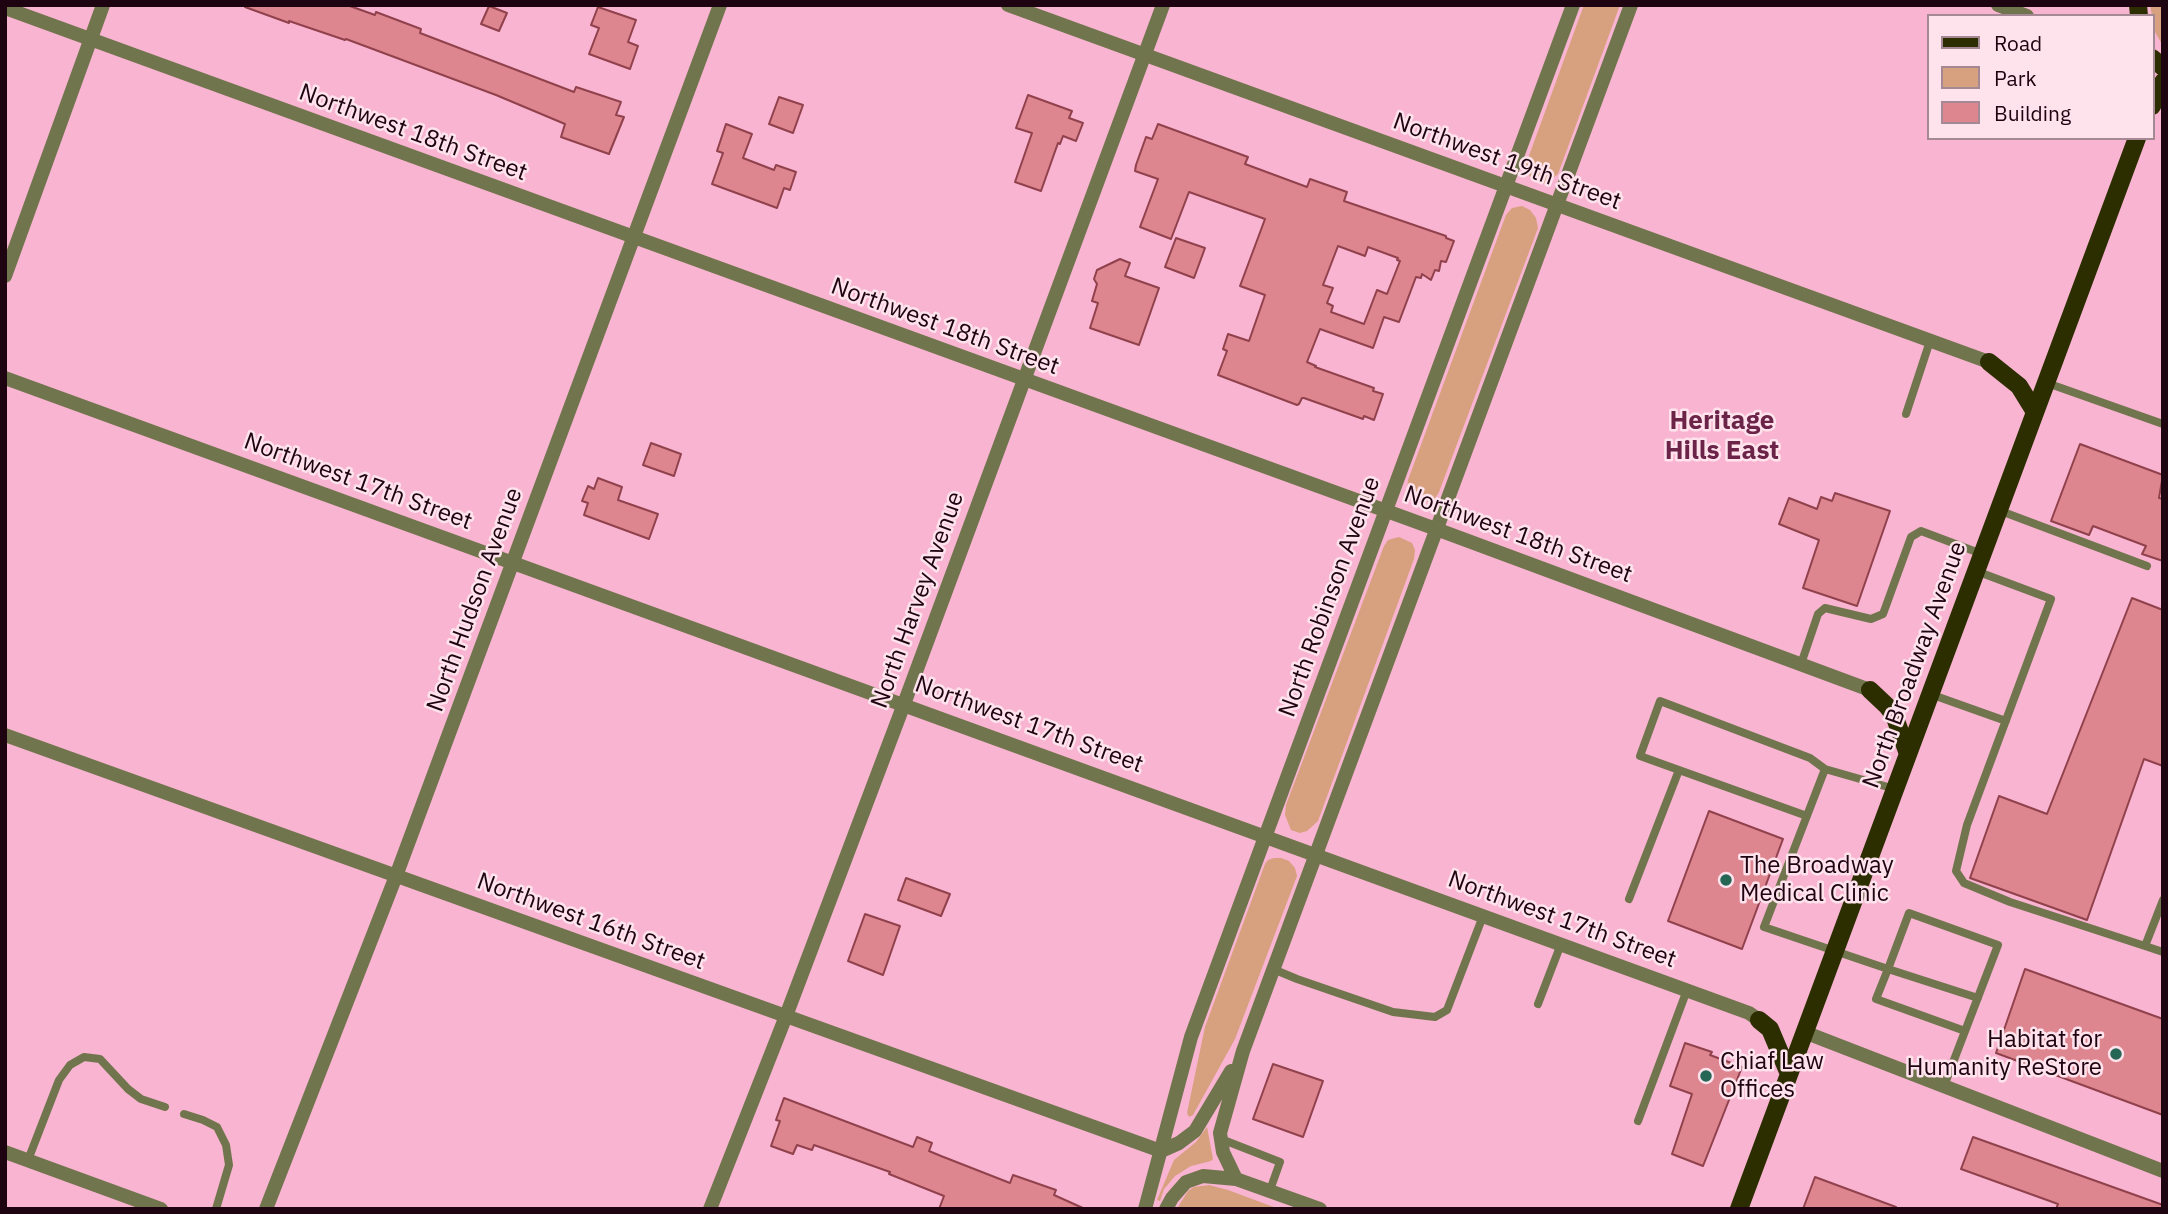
<!DOCTYPE html>
<html>
<head>
<meta charset="utf-8">
<style>
  body { margin:0 }
  #map { position:relative; width:2168px; height:1214px; overflow:hidden; background:#f8b4d0; font-family:"IBM Plex Sans",sans-serif }
  canvas { display:block }
  .frame { position:absolute; inset:0; border:7px solid #1e0310; pointer-events:none }
  .legend { position:absolute; left:1927px; top:14px; width:228px; height:126px; box-sizing:border-box; background:#fee3ed; border:2px solid #a48995; margin:0; padding:9px 12px; list-style:none; font-size:21px; color:#1e0310 }
  .legend li { display:flex; align-items:center; gap:14px; height:35px }
  .legend b { width:35px; border:2px solid #a48995 }
</style>
</head>
<body>
<div id="map">
<canvas width="2168" height="1214"></canvas>
<div class="frame"></div>
<ul class="legend">
<li><b style="height:9px;background:#2c2e00"></b>Road</li>
<li><b style="height:19px;background:#d7a07e"></b>Park</li>
<li><b style="height:19px;background:#dd8690"></b>Building</li>
</ul>
</div>
<script>
const c = document.querySelector('canvas').getContext('2d');
c.lineJoin = 'round';
function fillPath(path, color) { c.fillStyle = color; c.fill(path, 'evenodd'); }
const toPath = rows => new Path2D(rows.map(r => 'M' + r).join(''));
function stroke(path, color, width, dash) { c.strokeStyle = color; c.lineWidth = width; c.lineCap = dash ? 'butt' : 'round'; c.setLineDash(dash || []); c.stroke(path); }
function label(font, color, halo, rows, align = 'center') {
  c.font = font + ' "IBM Plex Sans",sans-serif'; c.lineWidth = 5; c.setLineDash([]); c.textBaseline = 'middle'; c.strokeStyle = halo; c.fillStyle = color; for (const [text, x, y, turn = 0] of rows) {
    c.save(); c.translate(x, y); c.rotate((+turn || 0) * Math.PI / 180); c.textAlign = isNaN(turn) ? turn : align; if (halo) c.strokeText(text, 0, 0); c.fillText(text, 0, 0); c.restore();
  }
}
fillPath(toPath([
  [1584,5,1620,5,1558,174,1547,183,1541,184,1532,180,1526,170,1526,164],
  [2150,5,2163,5,2163,46,2155,32],
  [1522,206,1530,210,1536,218,1538,228,1439,492,1434,500,1420,503,1411,500,1407,493,1408,480,1506,215,1512,208],
  [1399,537,1412,543,1415,550,1414,559,1318,821,1307,831,1300,833,1291,830,1285,815,1286,805,1384,546,1388,540],
  [1274,858,1281,858,1289,861,1295,868,1297,876,1235,1039,1193,1115,1189,1117,1187,1113,1205,1027,1265,864,1268,860],
  [1207,1127,1213,1159,1211,1161,1191,1166,1175,1176,1164,1189,1160,1201,1157,1200,1174,1160,1196,1142],
  [1209,1185,1228,1190,1279,1209,1182,1209,1178,1207,1188,1191,1194,1187]
]), '#d7a07e');
const building = toPath([
  [245,5,347,5,375,15,376,12,421,29,420,33,574,92,576,87,621,102,616,115,624,117,609,154,561,137,565,124,496,95,346,39,345,40,289,21,289,23,245,7,245,5],
  [489,6,507,13,499,31,481,24,489,6],
  [598,7,636,20,628,42,638,46,630,69,589,54,599,28,591,25,598,7],
  [1028,95,1072,111,1069,118,1083,123,1076,141,1063,136,1060,144,1058,143,1041,191,1015,182,1032,133,1016,128,1028,95],
  [779,97,803,105,793,133,769,124,779,97],
  [726,124,752,134,743,158,774,170,776,165,796,172,790,190,784,188,777,208,712,184,723,153,717,151,726,124],
  [1158,124,1248,157,1245,164,1307,187,1310,179,1347,192,1344,201,1446,236,1446,238,1454,241,1446,262,1441,261,1439,271,1435,270,1431,280,1422,274,1421,278,1416,277,1399,322,1384,317,1373,348,1320,329,1307,362,1316,366,1315,367,1374,388,1373,391,1383,394,1374,420,1364,416,1363,419,1304,398,1302,398,1299,404,1297,405,1218,375,1227,351,1223,349,1228,334,1249,341,1265,295,1240,286,1265,219,1189,192,1171,239,1140,227,1158,179,1135,171,1136,165,1146,137,1152,139,1158,124],
  [1338,246,1365,256,1368,247,1398,258,1397,260,1400,261,1387,294,1377,290,1364,324,1331,312,1333,306,1327,303,1333,288,1323,285,1338,246],
  [1176,238,1205,248,1194,278,1165,267,1176,238],
  [1120,259,1130,263,1125,276,1159,288,1139,345,1090,328,1098,303,1092,301,1097,284,1094,279,1097,270,1120,259],
  [651,443,681,454,674,476,643,465,651,443],
  [2080,444,2163,475,2159,498,2163,499,2163,561,2142,554,2146,546,2093,526,2089,535,2051,521,2080,444],
  [598,478,622,487,618,500,658,514,649,539,584,515,588,503,582,501,588,486,594,489,598,478],
  [1835,493,1890,511,1857,606,1803,588,1819,540,1779,524,1789,498,1817,509,1821,497,1832,501,1835,493],
  [2132,598,2163,610,2163,766,2144,759,2087,920,1970,878,1999,796,2047,814,2132,598],
  [1709,811,1783,839,1742,949,1668,921,1709,811],
  [906,878,950,894,941,916,898,900,906,878],
  [865,914,900,926,883,975,848,961,865,914],
  [2025,969,2163,1019,2163,1115,1996,1053,2025,969],
  [1685,1043,1712,1052,1710,1055,1742,1067,1703,1166,1672,1154,1692,1094,1670,1086,1685,1043],
  [1273,1064,1323,1081,1303,1137,1253,1119,1273,1064],
  [784,1098,913,1147,917,1137,932,1143,929,1151,941,1156,1010,1183,1013,1175,1056,1190,1054,1195,1085,1209,939,1209,944,1196,889,1174,890,1172,814,1145,812,1150,797,1145,793,1154,771,1146,780,1121,776,1120,784,1098],
  [1973,1137,2163,1205,2163,1209,2056,1209,2058,1204,1961,1169,1973,1137],
  [1815,1177,1896,1207,1895,1209,1803,1209,1815,1177]
]);
fillPath(building, '#dd8690');
stroke(building, '#90414c', 2);
stroke(toPath([
  [2047,383,2163,424],
  [1906,414,1930,341],
  [1998,510,2147,566],
  [1976,571,2051,599,1967,825,1956,871,1964,883,2010,902,2145,946],
  [1801,664,1818,614,1825,608,1871,619,1883,614,1911,537,1921,531,1982,554],
  [1930,694,2006,721],
  [1895,789,1825,769,1764,927,1888,969,1909,913,1998,945,1944,1086],
  [1807,816,1640,756,1660,701,1810,758,1825,769],
  [1629,899,1679,770],
  [2163,900,2145,946,2163,952],
  [1273,969,1297,979,1393,1012,1435,1017,1447,1010,1483,916],
  [1538,1004,1561,944],
  [1965,1031,1876,999,1888,969,1978,998],
  [184,1114,203,1120,217,1127,226,1145,229,1165,216,1209],
  [1638,1121,1687,990],
  [1221,1139,1280,1162,1270,1190],
  [28,1160,59,1080,70,1065,84,1057,100,1059,128,1089,141,1099,165,1107]
]), '#71754d', 8);
stroke(toPath([
  [1008,5,1989,362],
  [1998,5,2027,16],
  [5,8,1436,529,1870,690],
  [5,378,1749,1013,1759,1020],
  [5,735,1161,1151],
  [1804,1032,2163,1171],
  [5,1152,161,1209]
]), '#71754d', 14);
stroke(toPath([
  [5,276,103,5],
  [1161,1151,1179,1143,1195,1131,1231,1071],
  [1236,1179,1223,1152,1220,1133,1243,1051,1631,5],
  [266,1209,396,876,720,5],
  [710,1209,786,1016,904,704,1163,5],
  [1145,1209,1191,1037,1573,5],
  [1166,1209,1172,1198,1186,1182,1203,1176,1236,1179,1320,1209]
]), '#71754d', 14);
stroke(toPath([
  [2138,5,2139,16],
  [2152,58,2163,67],
  [2152,106,2163,82],
  [1989,362,2019,386,2035,412],
  [1870,690,1887,706,1894,715,1908,754],
  [1759,1020,1770,1029,1789,1074],
  [1739,1209,2137,138]
]), '#2c2e00', 18);
for (const [x, y, r, color] of [
  [1726,880,7,"#256655"],
  [2116,1054,7,"#256655"],
  [1706,1076,7,"#256655"]
]) { const dot = new Path2D(); dot.arc(x, y, r, 0, 2 * Math.PI); c.fillStyle = color; c.fill(dot); stroke(dot, '#fee3ed', 2.5); }
label('24px', '#1e0310', '#fee3ed', [
  ["Northwest 18th Street",413,133,20],
  ["Northwest 19th Street",1507,162,20],
  ["Northwest 18th Street",945,327,20],
  ["Northwest 17th Street",358,482,20],
  ["Northwest 18th Street",1518,535,20],
  ["North Robinson Avenue",1330,597,-70],
  ["North Hudson Avenue",475,600,-70],
  ["North Harvey Avenue",918,600,-70],
  ["North Broadway Avenue",1915,665,-70],
  ["Northwest 17th Street",1029,725,20],
  ["Northwest 17th Street",1562,920,20],
  ["Northwest 16th Street",591,922,20]
]);
label('24px', '#1e0310', '#fee3ed', [
  ["The Broadway",1740,866],
  ["Medical Clinic",1740,894],
  ["Habitat for",2102,1040,"right"],
  ["Humanity ReStore",2102,1068,"right"],
  ["Chiaf Law",1720,1062],
  ["Offices",1720,1090]
], 'left');
label('bold 26px', '#6b2447', '#fee3ed', [
  ["Heritage",1722,421],
  ["Hills East",1722,451]
]);
</script>
</body>
</html>
